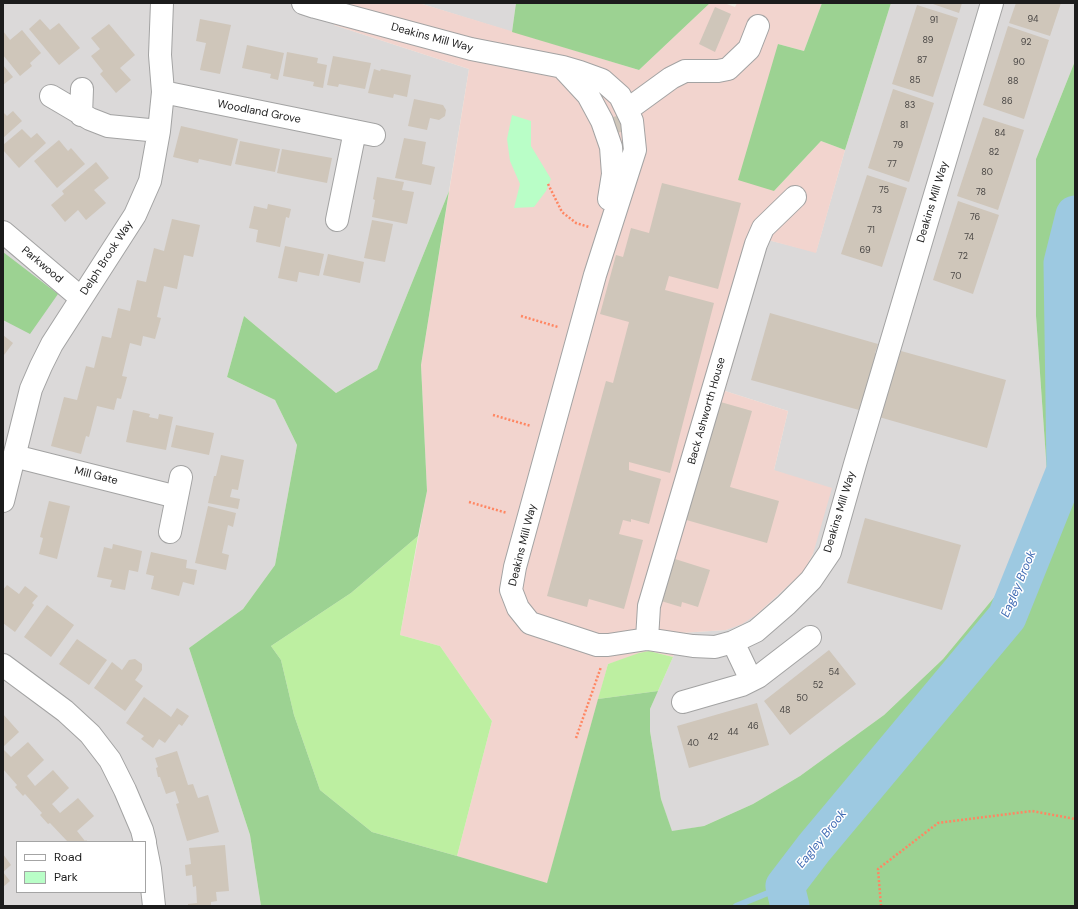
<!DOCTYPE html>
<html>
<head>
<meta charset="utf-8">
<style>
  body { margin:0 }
  #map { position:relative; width:1078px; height:909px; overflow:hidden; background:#efece1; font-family:"DM Sans",sans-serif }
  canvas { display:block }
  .frame { position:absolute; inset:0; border:4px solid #1c1c1c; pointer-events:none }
  .legend { position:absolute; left:16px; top:841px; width:130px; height:52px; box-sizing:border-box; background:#fff; border:1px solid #a4a4a4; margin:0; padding:5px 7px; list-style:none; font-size:12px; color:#1c1c1c }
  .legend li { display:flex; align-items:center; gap:8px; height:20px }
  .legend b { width:20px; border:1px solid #a4a4a4 }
</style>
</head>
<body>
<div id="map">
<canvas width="1078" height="909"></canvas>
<div class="frame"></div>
<ul class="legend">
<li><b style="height:5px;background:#fff"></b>Road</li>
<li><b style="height:11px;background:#b9fec7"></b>Park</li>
</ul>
</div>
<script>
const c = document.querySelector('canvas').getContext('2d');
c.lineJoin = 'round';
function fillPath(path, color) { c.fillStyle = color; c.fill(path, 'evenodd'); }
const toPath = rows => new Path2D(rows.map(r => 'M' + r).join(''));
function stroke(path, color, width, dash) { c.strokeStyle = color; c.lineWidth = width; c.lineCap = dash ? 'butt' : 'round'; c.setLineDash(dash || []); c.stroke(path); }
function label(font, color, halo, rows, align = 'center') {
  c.font = font + ' "DM Sans",sans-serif'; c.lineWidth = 3; c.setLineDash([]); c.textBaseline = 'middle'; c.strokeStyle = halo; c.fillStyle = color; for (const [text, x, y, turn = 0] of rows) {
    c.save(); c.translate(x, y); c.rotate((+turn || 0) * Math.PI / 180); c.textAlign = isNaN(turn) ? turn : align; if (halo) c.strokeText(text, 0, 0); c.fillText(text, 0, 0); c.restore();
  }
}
fillPath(toPath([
  [3,3,340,3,334,25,469,69,449,191,377,369,336,393,244,316,227,377,275,400,297,445,275,565,243,609,189,648,250,835,261,906,3,906],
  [17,842,145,842,145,892,17,892],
  [419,3,516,3,512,32],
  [891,3,1075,3,1075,61,1036,159,1036,316,1047,473,1006,583,943,659,884,715,800,776,753,804,704,826,672,832,661,799,650,731,650,709,673,657,681,633,726,630,756,615,803,572,813,554,774,470,788,411,725,391,768,240,816,252,845,150]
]), '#dbd9d9');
fillPath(toPath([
  [340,3,419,3,639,70,710,3,724,3,735,7,737,3,822,3,804,51,778,44,774,191,821,141,845,150,816,253,768,240,725,391,788,411,774,470,832,488,813,554,803,572,756,615,742,624,726,630,681,633,673,657,649,651,608,664,547,884,457,856,492,721,440,646,400,635,427,491,421,365,469,69,334,25]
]), '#f2d4ce');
fillPath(toPath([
  [418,536,400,635,440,646,492,721,457,856,372,832,320,790,294,715,281,660,271,646,351,593],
  [649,651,673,657,658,691,598,699,608,664,639,653]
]), '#bdefa1');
fillPath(toPath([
  [516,3,710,3,639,70,512,32],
  [822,3,891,3,845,150,821,141,774,191,738,180,778,44,804,51],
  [1075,61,1075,906,261,906,250,835,189,648,243,609,275,565,297,445,275,400,227,377,244,316,336,393,377,369,449,191,421,365,427,491,418,536,351,593,271,646,281,660,294,715,320,790,372,832,457,856,547,883,598,699,658,691,650,709,650,731,661,799,672,831,704,826,753,804,800,776,884,715,943,659,1006,583,1047,473,1036,316,1036,159],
  [3,252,58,294,30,334,3,320]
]), '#9cd292');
fillPath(toPath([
  [512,115,531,121,531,146,551,179,546,191,534,207,514,208,520,184,510,161,507,139]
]), '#b9fec7');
stroke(toPath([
  [736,906,785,886]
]), '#9dc9e1', 6);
stroke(toPath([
  [790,906,785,886,814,848,1007,617,1066,470,1063,263,1075,215]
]), '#9dc9e1', 39);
fillPath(toPath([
  [930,3,962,3,959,13],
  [1016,3,1061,3,1050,36,1009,23],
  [917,5,958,18,933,97,892,84],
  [715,7,731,14,715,52,699,44],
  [40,19,50,30,59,23,80,48,59,65,29,29],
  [200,19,231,25,220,74,200,70,206,43,196,41],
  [109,24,135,55,120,68,131,80,116,93,100,74,103,71,91,56,100,49,91,38],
  [1008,26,1049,40,1024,119,983,105],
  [22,30,41,53,30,63,32,66,20,76,3,55,3,31,10,40],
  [247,45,284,53,278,80,270,78,271,74,242,68],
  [287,52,318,58,317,63,327,65,323,88,313,86,314,82,283,76],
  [333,56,371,63,365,89,339,84,338,87,327,85],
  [3,65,13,77,3,85],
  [374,69,380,71,381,69,411,75,407,97,394,94,393,98,368,93],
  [893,89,934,103,909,182,868,168],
  [414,99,443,105,446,110,445,116,439,120,430,118,427,130,408,126],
  [13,111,22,121,3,138,3,112,7,116],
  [621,115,625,131,613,134,609,118],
  [983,117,1024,130,998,210,957,196],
  [181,126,238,139,231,166,199,159,198,163,173,157],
  [22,129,31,138,37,133,46,143,19,168,3,150,3,145],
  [404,138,426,142,422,164,435,167,431,185,395,178],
  [59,140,68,151,71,148,85,164,57,188,34,161],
  [240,141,280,149,275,172,235,164],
  [282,149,332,158,327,183,277,173],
  [96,162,109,178,94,190,106,203,86,220,78,210,65,222,51,205,64,194,62,191],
  [867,175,907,188,882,267,841,254],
  [377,177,404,182,402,190,414,192,407,224,372,217,375,200,373,199],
  [662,183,741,203,718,289,669,276,665,290,714,303,670,473,629,462,629,470,661,479,649,524,631,519,631,522,623,520,619,534,643,540,624,609,589,599,587,607,547,596,606,381,613,383,629,322,600,314,616,255,623,257,631,228,649,233],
  [958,201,999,215,973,294,933,280],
  [268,204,291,209,289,218,286,217,280,247,256,242,258,230,249,228,254,206,267,209],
  [172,219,200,225,193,257,184,255,177,289,164,286,157,317,161,318,155,339,143,336,141,346,130,343,122,376,127,377,121,399,117,398,114,410,97,406,89,437,86,436,81,454,51,446,64,397,77,400,86,366,94,368,102,336,111,338,118,308,130,311,137,280,146,282,154,248,164,251],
  [372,220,393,224,385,262,364,258],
  [285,246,324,254,319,276,299,272,297,282,278,278],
  [328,254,364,262,360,283,323,275],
  [770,313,878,344,875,353,898,360,901,351,1006,380,987,448,879,417,882,407,861,402,859,410,751,380],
  [3,335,13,343,4,355,3,354],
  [717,401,752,411,730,487,779,501,767,543,683,519],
  [133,410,150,414,149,417,158,419,159,414,173,417,166,450,126,442],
  [176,425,214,433,209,455,171,447],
  [221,455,244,460,238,490,232,489,230,497,240,499,238,509,208,503,214,476,216,476],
  [49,501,70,506,57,559,39,554,43,538,40,537],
  [208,506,236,513,233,527,228,525,222,553,229,555,226,570,195,563],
  [865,518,961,545,942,610,847,583],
  [113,544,142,551,138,572,129,570,125,590,110,587,112,580,97,577,104,547,112,549],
  [151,552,187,560,186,568,197,570,194,585,183,582,179,596,151,589,154,576,146,574],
  [675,559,710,570,698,607,682,602,681,607,661,601],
  [7,585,19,594,25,586,38,596,32,603,34,605,15,632,3,623,3,590],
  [47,605,74,625,51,657,24,637],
  [77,639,107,660,89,685,59,664],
  [829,650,856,684,790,735,764,701],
  [135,659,142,664,142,670,135,680,143,686,125,711,94,688,112,662,122,670,129,660],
  [144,697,171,717,177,708,189,716,182,726,179,724,165,743,159,739,153,748,141,739,144,736,126,723],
  [757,703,769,745,689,768,677,726],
  [3,714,19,732,3,747],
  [28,742,44,760,27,776,35,786,53,770,69,788,52,804,60,813,78,798,94,816,77,831,85,841,86,840,88,842,66,842,67,841,50,823,48,824,40,815,42,813,25,794,23,796,15,787,17,785,3,769,3,749,11,757],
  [177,751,188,785,193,784,198,798,208,795,219,832,187,841,176,804,179,803,175,791,166,794,160,777,158,777,156,768,158,767,155,758],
  [225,845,229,891,216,892,217,901,211,902,211,906,188,906,188,904,197,903,196,886,193,887,192,875,186,876,185,865,191,864,189,848],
  [3,854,11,865,3,872],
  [3,872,10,881,3,887]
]), '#cfc6ba');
const minor = toPath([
  [303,3,315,7,471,49,563,67,580,72,602,80,620,96,632,121,635,150,595,275,515,567,511,590,518,608,530,623,597,645,608,645,647,639,693,646,715,647,733,642,756,631,786,605,811,580,830,552,855,464,992,3],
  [563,68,588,95,602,121,611,147,613,174,609,199],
  [163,92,374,135],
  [51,96,90,119,108,126,159,131],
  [627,110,671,78,685,71,718,71,728,69,749,49,758,26],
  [81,115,82,89],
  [337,220,355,131],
  [3,232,81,298],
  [14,456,177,497],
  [3,501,31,389,41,366,52,344,135,215,150,181,159,131,163,92,160,55,162,3],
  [170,532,181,477],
  [647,639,649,606,756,244,763,228,795,197],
  [733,642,751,680],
  [3,665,65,711,90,734,110,760,125,790,142,830,145,842],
  [683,702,742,685,758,677,810,637],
  [145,844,150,869,154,906]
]);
stroke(minor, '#a3a3a3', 24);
stroke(toPath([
  [548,184,562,212,576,223,589,227],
  [521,316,558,327],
  [493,415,531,426],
  [469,502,507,513],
  [576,738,601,667],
  [881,906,878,869,938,823,1032,811,1075,819]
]), '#ff8662', 2.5, [2, 2]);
stroke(minor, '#fff', 22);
label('9px', '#494644', null, [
  ["94",1033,20],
  ["91",934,21],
  ["89",928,41],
  ["92",1026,43],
  ["87",922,61],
  ["90",1019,63],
  ["85",915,81],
  ["88",1013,82],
  ["86",1007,102],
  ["83",910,106],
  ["81",904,126],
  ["84",1000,134],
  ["79",898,146],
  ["82",994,153],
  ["77",892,165],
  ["80",987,173],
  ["75",884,191],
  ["78",981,193],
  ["73",877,211],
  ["76",975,218],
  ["71",871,231],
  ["74",969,238],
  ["69",865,251],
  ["72",963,257],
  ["70",956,277],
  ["54",834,673],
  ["52",818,686],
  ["50",802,699],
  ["48",785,711],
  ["46",753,727],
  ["44",733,733],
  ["42",713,738],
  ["40",693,744]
]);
label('11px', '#1c1c1c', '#fff', [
  ["Deakins Mill Way",432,38,15],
  ["Woodland Grove",259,112,11],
  ["Deakins Mill Way",933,202,-73],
  ["Delph Brook Way",107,258,-57],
  ["Parkwood",42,265,40],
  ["Back Ashworth House",707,411,-74],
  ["Mill Gate",96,476,14],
  ["Deakins Mill Way",840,512,-73],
  ["Deakins Mill Way",523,545,-76]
]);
label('italic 12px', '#416cb4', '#fff', [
  ["Eagley Brook",1019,584,-67],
  ["Eagley Brook",822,839,-51]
]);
</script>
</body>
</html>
